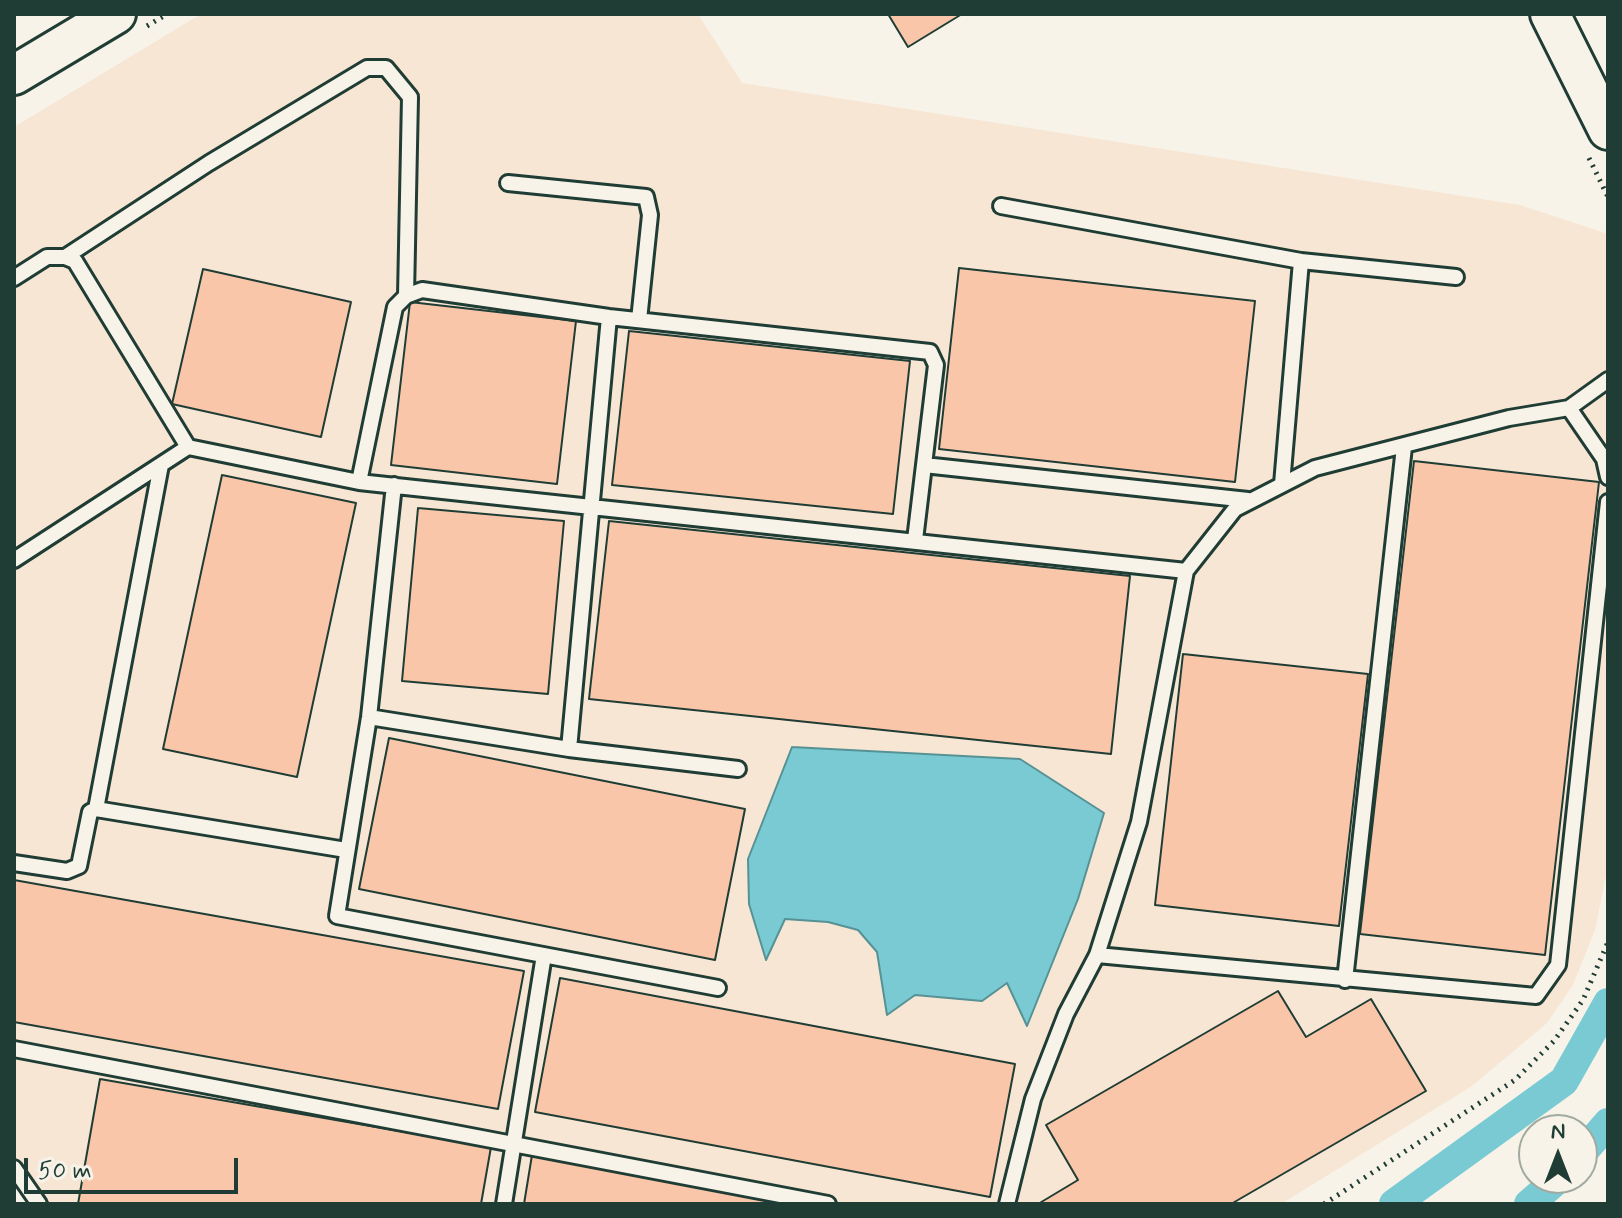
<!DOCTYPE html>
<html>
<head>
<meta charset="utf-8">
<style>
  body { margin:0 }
  #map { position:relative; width:1622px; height:1218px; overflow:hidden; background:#f7f3e8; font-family:Mynerve,sans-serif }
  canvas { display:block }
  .frame { position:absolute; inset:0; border:16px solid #1f3d34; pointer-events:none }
  .north { position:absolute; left:1518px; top:1114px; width:80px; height:80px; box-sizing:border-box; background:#f7f3e8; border:2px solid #a1aaa0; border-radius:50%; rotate:0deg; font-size:22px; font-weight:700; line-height:32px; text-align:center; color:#1f3d34 }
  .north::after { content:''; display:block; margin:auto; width:28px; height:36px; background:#1f3d34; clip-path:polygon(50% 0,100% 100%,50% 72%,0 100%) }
  .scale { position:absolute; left:24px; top:1158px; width:214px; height:36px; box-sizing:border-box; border:4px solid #1f3d34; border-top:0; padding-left:10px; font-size:24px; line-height:28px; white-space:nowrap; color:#1f3d34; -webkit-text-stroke:6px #f7f3e8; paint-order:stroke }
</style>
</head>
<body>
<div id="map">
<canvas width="1622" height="1218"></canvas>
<div class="frame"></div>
<div class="north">N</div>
<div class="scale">50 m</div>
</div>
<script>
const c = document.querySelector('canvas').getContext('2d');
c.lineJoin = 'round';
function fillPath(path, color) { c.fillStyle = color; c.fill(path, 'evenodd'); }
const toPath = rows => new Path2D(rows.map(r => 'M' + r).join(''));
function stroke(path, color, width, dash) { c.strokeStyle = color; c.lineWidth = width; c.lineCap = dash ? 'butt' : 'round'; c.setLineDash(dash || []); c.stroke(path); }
fillPath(toPath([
  [201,14,698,14,742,83,1520,205,1608,234,1608,866,1595,930,1573,985,1547,1023,1472,1086,1281,1204,30,1204,14,1181,14,127]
]), '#f8e6d5');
const water = toPath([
  [792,747,1020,759,1104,813,1078,899,1027,1026,1007,983,982,1001,915,995,887,1015,877,952,858,930,828,922,785,919,766,960,749,904,748,859,792,747]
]);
fillPath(water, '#7acad4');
stroke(water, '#569294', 2);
stroke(toPath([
  [1582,1153,1608,1123],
  [1394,1204,1564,1081,1608,1003],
  [1529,1204,1559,1178]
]), '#7acad4', 30);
const building = toPath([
  [888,14,962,14,908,47,888,14],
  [959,268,1255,301,1235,482,939,449,959,268],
  [203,269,351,302,321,437,172,404,203,269],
  [410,302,576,321,557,484,391,465,410,302],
  [629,331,910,361,893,514,612,485,629,331],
  [1414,461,1599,482,1545,955,1360,934,1414,461],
  [222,475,356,503,297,777,163,749,222,475],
  [418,508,564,521,548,694,402,681,418,508],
  [609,521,1130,576,1111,754,589,699,609,521],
  [1183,654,1368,674,1339,926,1155,905,1183,654],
  [389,738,745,809,715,960,359,889,389,738],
  [14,880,524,971,498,1109,14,1022,14,880],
  [560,978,1015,1064,990,1197,535,1112,560,978],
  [1278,991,1306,1037,1371,999,1426,1091,1231,1204,1038,1204,1078,1180,1046,1125,1278,991],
  [100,1079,491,1147,481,1204,78,1204,100,1079],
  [532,1155,817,1204,524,1204,532,1155]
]);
fillPath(building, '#f9c6aa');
stroke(building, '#1f3d34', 2);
const lane = toPath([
  [508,183,646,197,650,215,639,320],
  [1001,206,1301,261,1282,484],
  [65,257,209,163,367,68,386,68,410,97,406,296],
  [1301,261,1456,277],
  [14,278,47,257,65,257,75,261,188,447],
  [1569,408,1604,459,1608,477],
  [924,465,1248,500],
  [359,482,395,307,406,296,422,290,609,317,930,352,936,365,915,540],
  [394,485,369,717,337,916,718,988],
  [14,560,188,447,359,482,1186,571],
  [369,717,569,749,738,769],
  [569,749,609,317],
  [96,809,346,850],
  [14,863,67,871,79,866,90,812,96,809,161,465],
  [1097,955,1536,996,1558,965,1608,502],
  [1345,980,1404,447],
  [14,1049,828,1204],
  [14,1168,39,1204],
  [504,1204,544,955],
  [1007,1204,1033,1099,1066,1014,1097,955,1139,822,1186,571,1235,509,1315,468,1509,418,1569,408,1608,380]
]);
const secondary = toPath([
  [1550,14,1608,130],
  [14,75,116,14]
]);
stroke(lane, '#1f3d34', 20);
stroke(secondary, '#1f3d34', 44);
stroke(toPath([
  [147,26,167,14],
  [1589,158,1608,197],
  [1324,1204,1515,1080,1554,1041,1583,1000,1608,942]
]), '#1f3d34', 5, [2, 6]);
stroke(lane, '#f7f3e8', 14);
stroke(secondary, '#f7f3e8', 38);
</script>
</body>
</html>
